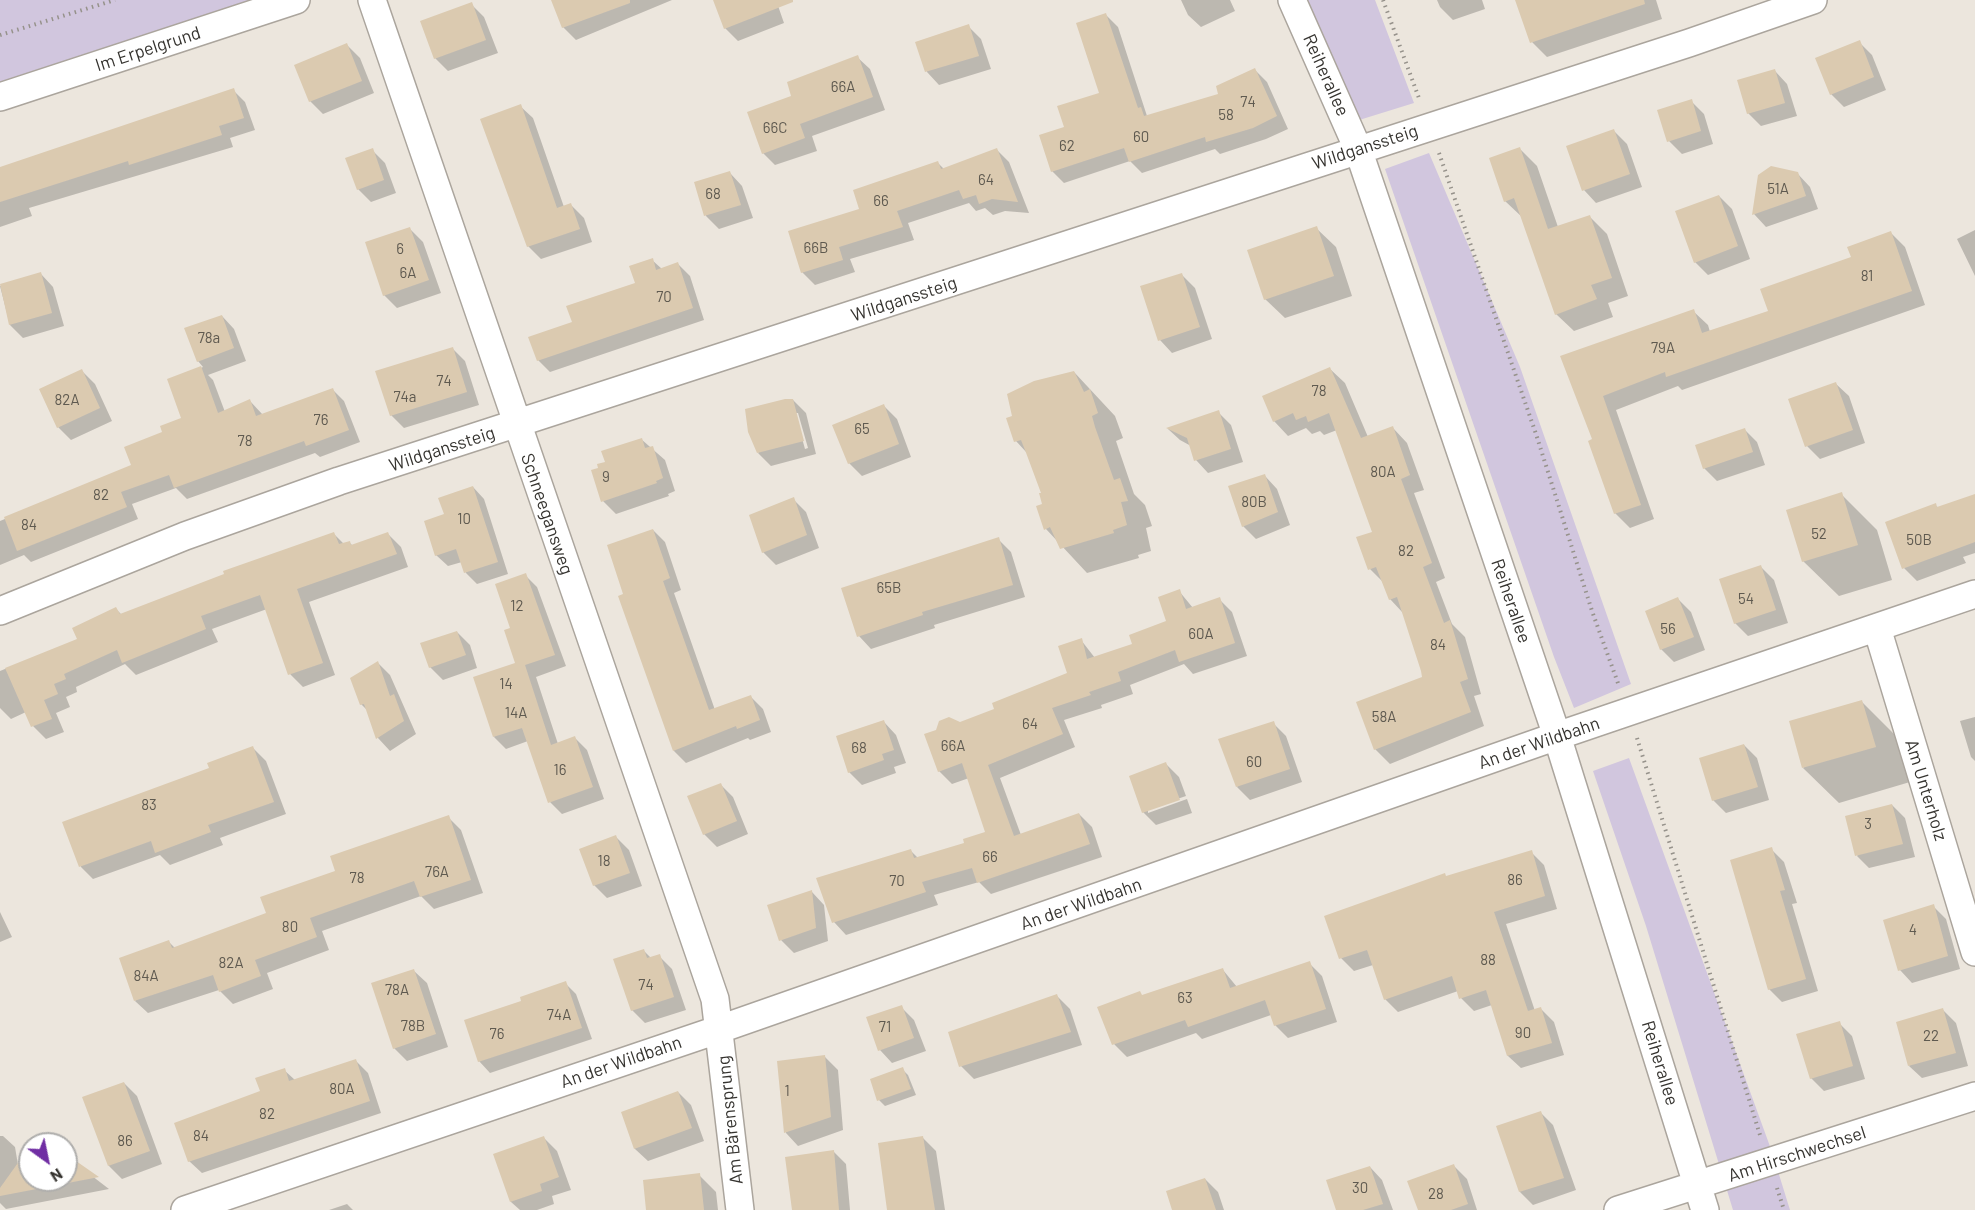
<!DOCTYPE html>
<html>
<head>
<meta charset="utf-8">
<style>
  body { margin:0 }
  #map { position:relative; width:1975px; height:1210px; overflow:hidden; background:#ece6dd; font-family:Barlow,sans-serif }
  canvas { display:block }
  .north { position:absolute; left:18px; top:1132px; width:60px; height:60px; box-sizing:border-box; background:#fff; border:2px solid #afaeac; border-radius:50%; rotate:147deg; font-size:16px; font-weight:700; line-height:24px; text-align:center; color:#363430 }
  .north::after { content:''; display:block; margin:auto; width:21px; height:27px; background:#702ea3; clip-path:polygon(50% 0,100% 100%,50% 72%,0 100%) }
</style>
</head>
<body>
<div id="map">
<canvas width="1975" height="1210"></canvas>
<div class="north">N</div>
</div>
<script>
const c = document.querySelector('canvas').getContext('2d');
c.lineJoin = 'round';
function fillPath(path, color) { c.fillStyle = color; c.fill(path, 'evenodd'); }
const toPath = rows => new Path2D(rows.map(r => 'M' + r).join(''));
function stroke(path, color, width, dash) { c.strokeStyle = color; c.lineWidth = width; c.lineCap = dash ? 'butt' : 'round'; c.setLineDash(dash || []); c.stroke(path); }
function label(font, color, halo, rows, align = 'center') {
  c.font = font + ' Barlow,sans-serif'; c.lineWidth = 4.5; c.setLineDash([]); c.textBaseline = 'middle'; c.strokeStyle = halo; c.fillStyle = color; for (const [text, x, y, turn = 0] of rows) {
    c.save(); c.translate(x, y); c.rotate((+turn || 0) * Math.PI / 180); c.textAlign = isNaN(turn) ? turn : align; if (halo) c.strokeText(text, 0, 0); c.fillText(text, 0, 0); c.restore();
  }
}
fillPath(toPath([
  [0,0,296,0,0,97],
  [1306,0,1375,0,1414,103,1356,121],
  [1429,153,1520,367,1631,684,1574,708,1554,657,1385,169],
  [1629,758,1772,1152,1790,1210,1733,1210,1646,926,1593,771]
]), '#d1c6de');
fillPath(toPath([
  [553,0,672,0,576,40,563,27],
  [714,0,776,0,784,23,738,41,725,28],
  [1181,0,1230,0,1235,11,1201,27,1188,15],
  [1437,0,1482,0,1485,9,1453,20,1440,7],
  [1517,0,1656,0,1662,19,1547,57,1532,42],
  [471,4,484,17,498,53,448,71,435,58],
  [1106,15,1118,27,1147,116,1220,95,1255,70,1267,82,1288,129,1266,139,1220,154,1215,149,1142,173,1130,161,1064,183,1052,171,1065,128,1101,94],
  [968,26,981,39,991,69,939,85,927,72,917,43],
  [1859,42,1872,55,1886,90,1844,107,1831,94],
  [347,45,360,58,374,93,323,114,310,101],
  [857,57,870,69,885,110,812,136,817,151,775,165,763,153,793,97],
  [1775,71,1787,84,1797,116,1761,126,1748,113],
  [233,90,245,102,255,130,230,138,233,147,29,208,32,216,0,227,0,168],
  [1691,101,1704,114,1713,144,1682,154,1669,141],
  [520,106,533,118,564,207,571,205,584,218,592,242,541,259,528,246],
  [1614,131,1627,144,1642,187,1596,203,1584,190],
  [1520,149,1537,166,1558,227,1589,216,1607,234,1628,296,1608,303,1613,317,1574,331,1556,314,1523,218,1505,201],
  [372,150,385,163,396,193,371,202,358,189],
  [997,150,1009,162,1029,213,1005,211,993,215,985,208,976,211,969,203,908,223,914,240,850,259,855,272,815,285,802,272,861,210,938,163,944,169],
  [730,173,742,186,753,218,719,229,706,216,696,183],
  [1797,173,1810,187,1818,209,1766,227,1754,214],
  [1719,196,1732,209,1750,259,1708,275,1695,262],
  [1316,228,1336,247,1352,296,1285,318,1265,299],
  [410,229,423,242,441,293,397,308,384,295],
  [1975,230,1975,276,1957,239],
  [1891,233,1905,247,1925,305,1682,390,1678,386,1616,410,1654,519,1630,528,1615,513,1594,440,1562,357,1693,311,1708,325,1710,332,1770,312],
  [652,260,662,269,678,264,690,276,704,320,550,372,538,360,574,323,637,284],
  [41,274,53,287,64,326,23,338,10,325,0,286],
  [1182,275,1195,288,1212,339,1172,353,1160,340],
  [222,316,234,329,246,361,208,375,213,380,225,412,250,401,263,415,332,389,344,401,360,442,320,457,315,453,187,499,176,488,132,504,138,519,31,562,24,555,0,565,0,521,133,466,164,433,183,419,169,380,203,367,198,361],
  [452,348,465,361,479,405,404,428,391,415],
  [1330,369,1345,383,1368,437,1393,428,1407,443,1424,490,1414,493,1445,578,1436,582,1452,624,1465,637,1481,694,1474,696,1484,726,1390,764,1375,749,1424,678,1403,613,1390,599,1384,583,1370,569,1373,533,1337,430,1324,435,1320,431,1312,434,1306,428,1288,436,1274,421],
  [82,371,95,384,112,421,71,440,58,427],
  [1074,372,1115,416,1123,438,1116,441,1120,453,1134,494,1145,505,1152,526,1146,528,1151,551,1138,555,1139,558,1087,573,1046,529,1043,493,1027,453,1016,441],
  [1836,384,1849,396,1865,443,1820,459,1807,446],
  [793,400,806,413,816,454,771,466,758,453],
  [795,413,798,413,808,448,805,449],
  [884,406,897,419,911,457,862,476,849,463],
  [1218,412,1231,425,1243,462,1208,473,1196,460,1191,446,1180,440,1168,429],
  [1744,429,1757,442,1765,465,1717,481,1704,468],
  [641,439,665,460,675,491,668,494,669,496,616,514,603,501,607,463],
  [1265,476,1277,489,1290,525,1256,539,1243,526],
  [473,487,484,499,508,574,477,584,466,573,462,562,448,566,436,555,445,515],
  [1841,494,1877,530,1892,580,1839,596,1803,561],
  [1975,496,1975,553,1963,557,1966,563,1917,581,1904,568,1935,505,1939,508],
  [793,499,806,512,819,548,776,565,763,552],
  [653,530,665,542,681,590,674,593,715,710,751,697,763,709,771,732,750,740,748,738,686,763,674,751,620,597,625,595],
  [334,534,344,544,349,542,353,546,388,534,401,547,408,567,309,602,335,675,303,687,290,674,267,609,212,629,218,642,136,675,125,664,76,687,77,692,66,697,70,707,56,713,64,732,46,739,33,726,26,712,11,719,0,708,0,671,79,639,116,609,122,615],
  [998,539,1011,552,1025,597,934,625,935,628,871,649,859,636],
  [1761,567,1774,580,1788,623,1748,636,1735,623],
  [525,575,537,587,566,666,536,677,558,744,575,738,587,750,604,799,562,814,550,802,528,741,506,749,494,737,517,664,512,629],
  [1179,591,1193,608,1219,599,1232,612,1247,656,1193,674,1184,664,1130,685,1133,694,1101,705,1102,708,1064,720,1075,747,1000,778,1021,835,1079,814,1092,827,1102,857,991,894,979,882,934,895,938,905,846,935,834,922,911,851,918,858,966,844,987,833,969,778,952,784,939,771,960,724,996,710,1069,674,1081,640,1095,658,1134,645,1168,622],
  [1678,599,1691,612,1705,650,1674,662,1661,649],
  [457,632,470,645,477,668,443,680,430,667],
  [378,663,390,675,416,734,390,751,378,738,368,711,361,704],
  [1862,702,1897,737,1910,782,1839,803,1803,768],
  [1975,717,1975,761,1971,757,1960,721],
  [884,722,896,735,906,763,894,767,896,773,862,785,849,772],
  [1273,723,1286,736,1302,782,1250,800,1237,787],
  [1744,745,1757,758,1769,800,1726,813,1713,800],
  [253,748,266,761,286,814,220,838,223,845,170,865,160,855,93,879,81,867,64,823,211,769],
  [1166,764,1179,777,1186,796,1148,809,1148,813,1187,799,1192,813,1156,825,1143,812],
  [720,784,733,797,748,834,717,847,704,834],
  [1892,805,1905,818,1915,857,1869,868,1857,856],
  [448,817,461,830,483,893,434,909,421,896,322,931,329,950,267,973,273,989,233,1004,219,990,148,1013,135,1001,169,942,175,948,268,914,337,872],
  [616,837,629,850,642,886,607,898,594,885],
  [1771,849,1784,862,1797,903,1792,904,1818,991,1782,1002,1769,989],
  [1531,852,1544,865,1557,909,1506,924,1535,1011,1541,1009,1554,1022,1564,1055,1521,1068,1508,1056,1492,1005,1474,1011,1461,998,1458,991,1398,1012,1385,999,1373,965,1354,971,1341,958],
  [812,892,824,905,828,941,794,953,781,940],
  [1933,906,1946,919,1960,969,1912,983,1900,970],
  [0,912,12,937,0,942],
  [643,950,651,958,659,956,672,969,686,1010,645,1023,632,1010],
  [1309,963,1322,976,1337,1022,1288,1038,1275,1025,1271,1015,1202,1039,1196,1033,1127,1057,1114,1044,1143,996,1223,970,1237,987],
  [414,971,427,983,448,1047,407,1061,394,1048],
  [565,983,576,994,592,1039,490,1073,479,1061,523,1002],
  [1057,996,1070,1009,1082,1045,974,1079,961,1066],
  [901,1007,914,1020,926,1051,892,1063,880,1050],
  [1943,1010,1956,1023,1968,1066,1922,1078,1909,1066],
  [1839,1023,1852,1036,1865,1079,1824,1091,1811,1078],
  [825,1057,838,1070,843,1130,798,1146,786,1133,778,1062],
  [356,1061,368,1073,381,1113,202,1173,189,1161,284,1070,295,1080],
  [902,1069,908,1075,916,1095,885,1106,879,1100],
  [124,1083,137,1096,162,1164,122,1179,109,1166,84,1098],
  [678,1092,691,1105,704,1141,648,1161,635,1149,623,1113],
  [1541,1113,1553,1125,1576,1190,1533,1205,1520,1192,1498,1127],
  [0,1136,3,1136,15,1147,18,1165,30,1148,30,1180,66,1180,66,1156,109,1189,6,1209,0,1203],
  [38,1137,49,1144,33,1144],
  [544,1138,557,1151,571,1190,552,1196,554,1204,537,1210,520,1210,511,1202,495,1155],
  [923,1138,936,1151,945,1210,889,1210],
  [833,1151,846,1164,850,1210,796,1210],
  [1454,1166,1467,1179,1477,1210,1419,1210],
  [1370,1167,1382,1180,1393,1210,1337,1210],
  [699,1175,716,1192,718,1210,648,1210],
  [1205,1179,1218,1192,1224,1210,1174,1210],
  [347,1204,353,1210,329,1210]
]), '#0003');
fillPath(toPath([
  [551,0,630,0,630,3,562,28],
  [713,0,793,0,793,2,724,29],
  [1515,0,1644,0,1645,4,1530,43],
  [472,2,486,40,434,59,420,21],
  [1106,13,1138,108,1141,107,1144,116,1218,94,1216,86,1255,68,1277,116,1253,128,1206,142,1205,137,1129,162,1124,148,1051,172,1039,135,1064,127,1057,106,1099,93,1076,23],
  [969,24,979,56,925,72,915,42],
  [1860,40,1874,77,1830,95,1815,58],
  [347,43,362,81,309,102,294,65],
  [858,55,873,97,800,124,805,138,762,154,747,112,791,96,787,82],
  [1775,69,1785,103,1747,114,1737,80],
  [234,88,244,118,219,126,222,135,129,165,128,161,0,202,0,167],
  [1692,99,1701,131,1667,142,1657,110],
  [521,104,557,208,571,203,580,229,527,247,480,119],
  [1614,129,1630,174,1582,191,1566,146],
  [1520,147,1548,229,1590,215,1612,278,1591,285,1597,299,1555,315,1514,198,1504,202,1489,158],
  [373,148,384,180,357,190,345,158],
  [997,148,1018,202,992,199,979,204,976,195,963,199,959,190,897,211,903,227,839,247,843,260,801,273,788,231,859,209,853,190,938,161,941,169],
  [1771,166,1798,172,1806,196,1752,215,1758,175],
  [730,171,741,205,704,216,694,182],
  [1719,195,1738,246,1694,263,1675,211],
  [1317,226,1334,276,1264,300,1247,250],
  [410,227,429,280,383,296,365,242],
  [1891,231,1912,291,1666,377,1665,372,1603,396,1641,505,1614,514,1588,441,1592,439,1560,356,1694,309,1702,333,1768,311,1760,289,1851,257,1847,247],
  [653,258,656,270,678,262,693,308,537,361,528,337,572,322,566,306,635,283,629,266],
  [41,272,52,313,9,325,0,284],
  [1182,273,1200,327,1158,341,1140,286],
  [222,315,234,348,197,362,184,328],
  [453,347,467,392,390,416,375,371],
  [201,366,218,413,250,399,256,416,333,388,349,430,306,446,304,441,174,488,169,475,121,492,127,507,17,551,4,517,131,465,124,447,162,432,160,426,181,418,167,379],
  [1330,367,1361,438,1393,426,1410,475,1401,479,1432,563,1423,567,1444,623,1450,620,1468,679,1460,682,1471,712,1374,750,1356,702,1422,677,1421,671,1397,597,1389,600,1376,567,1368,570,1356,537,1372,532,1329,413,1308,422,1306,416,1296,420,1293,413,1273,422,1262,396],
  [82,369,100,408,57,428,39,389],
  [1074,371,1084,392,1090,389,1098,413,1092,416,1095,427,1114,480,1120,478,1128,501,1121,502,1127,525,1113,530,1114,533,1060,549,1050,527,1044,530,1036,506,1042,504,1039,493,1041,493,1025,450,1021,440,1014,442,1006,418,1012,416,1007,394,1034,381],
  [1836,382,1853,430,1805,447,1788,399],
  [785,399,793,399,804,441,757,453,748,432,745,409],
  [884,404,899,444,848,464,832,425],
  [1219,410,1231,449,1194,461,1187,438,1166,428],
  [1745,428,1753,452,1703,469,1695,445],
  [642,438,645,448,653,446,663,478,656,481,657,483,601,502,591,470,598,468,597,464,605,462,601,451],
  [1265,474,1278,512,1242,527,1228,486],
  [473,486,498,562,464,573,456,549,435,556,424,521,444,514,438,498],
  [1842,492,1858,545,1802,562,1786,510],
  [1975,494,1975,542,1902,569,1885,522,1936,503,1937,507],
  [794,497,807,535,762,553,749,515],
  [653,529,670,578,663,581,709,710,751,695,760,720,737,729,736,726,673,751,618,596,623,594,607,545],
  [334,532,339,544,350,541,351,545,388,532,397,554,297,589,323,663,288,675,260,595,201,616,206,629,122,663,117,650,64,674,66,679,54,684,58,694,44,700,52,719,31,727,5,668,77,639,72,628,116,607,120,614,224,574,223,571],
  [999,537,1013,585,922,612,923,615,857,637,841,588],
  [1761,565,1776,610,1734,624,1719,579],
  [526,573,555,655,525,665,551,745,575,736,593,787,548,803,522,728,493,737,473,677,515,663,504,630,510,628,495,584],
  [1180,589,1186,609,1220,597,1235,643,1179,662,1175,650,1118,672,1121,681,1089,692,1091,695,1052,708,1063,734,988,765,1014,836,1079,813,1090,844,977,883,972,868,922,882,926,892,832,923,816,878,911,849,914,858,964,843,963,839,985,832,962,763,938,772,924,734,936,730,939,721,949,717,960,722,994,709,992,703,1067,673,1058,646,1082,638,1087,659,1132,644,1129,635,1166,621,1158,597],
  [1678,597,1694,637,1660,650,1645,611],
  [457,631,466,655,429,668,420,643],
  [378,661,390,696,394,694,404,721,376,739,364,704,360,705,350,678],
  [1862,700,1876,747,1802,768,1789,721],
  [884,720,894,750,882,754,884,760,848,773,836,736],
  [1274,721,1290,769,1236,787,1218,739],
  [1744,744,1758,787,1712,801,1699,758],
  [253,746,274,802,208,825,211,832,155,853,151,841,79,867,62,822,209,768,207,763],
  [1166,762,1180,800,1142,813,1129,776],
  [721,783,737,821,703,835,687,796],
  [1892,804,1903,844,1855,856,1845,816],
  [449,815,471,880,420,897,414,881,310,918,317,937,255,960,261,976,219,992,213,975,134,1001,119,958,169,940,172,948,266,913,260,897,335,871,330,856],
  [616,835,630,873,593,886,579,849],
  [1772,847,1785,890,1780,891,1806,979,1768,990,1730,860],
  [1532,850,1545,896,1494,912,1528,1011,1541,1007,1552,1043,1507,1056,1486,990,1459,999,1452,976,1384,1000,1367,950,1339,959,1324,916,1445,873,1446,876],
  [812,890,816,928,779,941,767,905],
  [1934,904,1948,956,1898,971,1883,920],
  [644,949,647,958,660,954,674,997,631,1011,613,959],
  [1310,961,1326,1009,1274,1026,1265,1000,1188,1027,1185,1020,1112,1045,1097,1007,1140,991,1142,995,1223,968,1230,988],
  [414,969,436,1034,393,1049,371,983],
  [566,981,582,1028,478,1062,464,1020,521,1001,520,997],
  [1057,994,1071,1032,959,1067,948,1032],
  [902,1005,914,1038,878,1051,866,1017],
  [1943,1008,1956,1053,1908,1066,1896,1022],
  [1840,1021,1853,1066,1810,1079,1796,1034],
  [825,1055,831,1117,784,1133,777,1061],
  [356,1059,370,1101,188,1162,174,1123,260,1091,255,1078,285,1068,289,1081],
  [903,1067,911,1089,877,1101,870,1079],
  [124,1082,150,1151,108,1166,82,1097],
  [678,1091,692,1128,634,1149,621,1112],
  [1541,1111,1564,1178,1519,1192,1496,1126],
  [544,1136,559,1177,540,1184,542,1191,510,1202,493,1154],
  [923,1136,935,1210,887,1210,878,1143],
  [30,1146,30,1180,66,1180,66,1154,99,1177,0,1196,0,1188],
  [834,1150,839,1210,792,1210,785,1157],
  [1454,1164,1468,1204,1451,1210,1418,1210,1407,1181],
  [1370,1166,1383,1204,1363,1210,1336,1210,1326,1180],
  [700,1173,704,1210,646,1210,643,1180],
  [1205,1178,1216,1210,1172,1210,1166,1191]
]), '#dbcab0');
const minor = toPath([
  [372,0,715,999,740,1210],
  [1292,0,1358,149,1557,736,1705,1210],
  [0,97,296,0],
  [0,611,185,536,339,481,1689,43,1813,0],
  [1877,628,1975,952],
  [185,1210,720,1029,1557,736,1975,594],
  [1618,1210,1975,1096]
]);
stroke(minor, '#aba59d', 30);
stroke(toPath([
  [1383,0,1420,101],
  [0,35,115,0],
  [1439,153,1536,434,1592,611,1619,686],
  [1637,738,1760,1135],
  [1777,1188,1784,1210]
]), '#96928b', 4, [1.5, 4.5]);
stroke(minor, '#fff', 27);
label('15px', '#5f5a50', null, [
  ["66A",843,87],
  ["74",1248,102],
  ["58",1226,115],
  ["66C",775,128],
  ["60",1141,137],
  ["62",1067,146],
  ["64",986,180],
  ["51A",1778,189],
  ["68",713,194],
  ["66",881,201],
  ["66B",816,248],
  ["6",400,249],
  ["6A",408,273],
  ["81",1867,276],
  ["70",664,297],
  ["78a",209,338],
  ["79A",1663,348],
  ["74",444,381],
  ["78",1319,391],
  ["74a",405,397],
  ["82A",67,400],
  ["76",321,420],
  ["65",862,429],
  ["78",245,441],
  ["80A",1383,472],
  ["9",606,477],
  ["82",101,495],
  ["80B",1254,502],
  ["10",464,519],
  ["84",29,525],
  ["52",1819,534],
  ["50B",1919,540],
  ["82",1406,551],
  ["65B",889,588],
  ["54",1746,599],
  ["12",517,606],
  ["56",1668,629],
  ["60A",1201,634],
  ["84",1438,645],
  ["14",506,684],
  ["14A",516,713],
  ["58A",1384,717],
  ["64",1030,724],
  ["66A",953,746],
  ["68",859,748],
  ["60",1254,762],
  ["16",560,770],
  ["83",149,805],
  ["3",1868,824],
  ["66",990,857],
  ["18",604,861],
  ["76A",437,872],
  ["78",357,878],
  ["86",1515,880],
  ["70",897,881],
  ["80",290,927],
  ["4",1913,930],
  ["88",1488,960],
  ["82A",231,963],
  ["84A",146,976],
  ["74",646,985],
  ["78A",397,990],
  ["63",1185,998],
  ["74A",559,1015],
  ["78B",413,1026],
  ["71",885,1027],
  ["90",1523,1033],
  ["76",497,1034],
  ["22",1931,1036],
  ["80A",342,1089],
  ["1",787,1091],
  ["82",267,1114],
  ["84",201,1136],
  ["86",125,1141],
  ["30",1360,1188],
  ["28",1436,1194]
]);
label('18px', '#363430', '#fff', [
  ["Im Erpelgrund",148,49,-18],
  ["Reiherallee",1326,75,66],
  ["Wildganssteig",1365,147,-18],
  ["Wildganssteig",904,299,-18],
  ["Wildganssteig",442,449,-18],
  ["Schneegansweg",547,514,71],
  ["Reiherallee",1511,601,71],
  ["An der Wildbahn",1539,743,-19],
  ["Am Unterholz",1926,790,73],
  ["An der Wildbahn",1081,904,-19],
  ["An der Wildbahn",621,1062,-19],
  ["Reiherallee",1660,1063,73],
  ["Am Bärensprung",730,1120,-96],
  ["Am Hirschwechsel",1797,1154,-18]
]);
</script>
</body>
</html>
